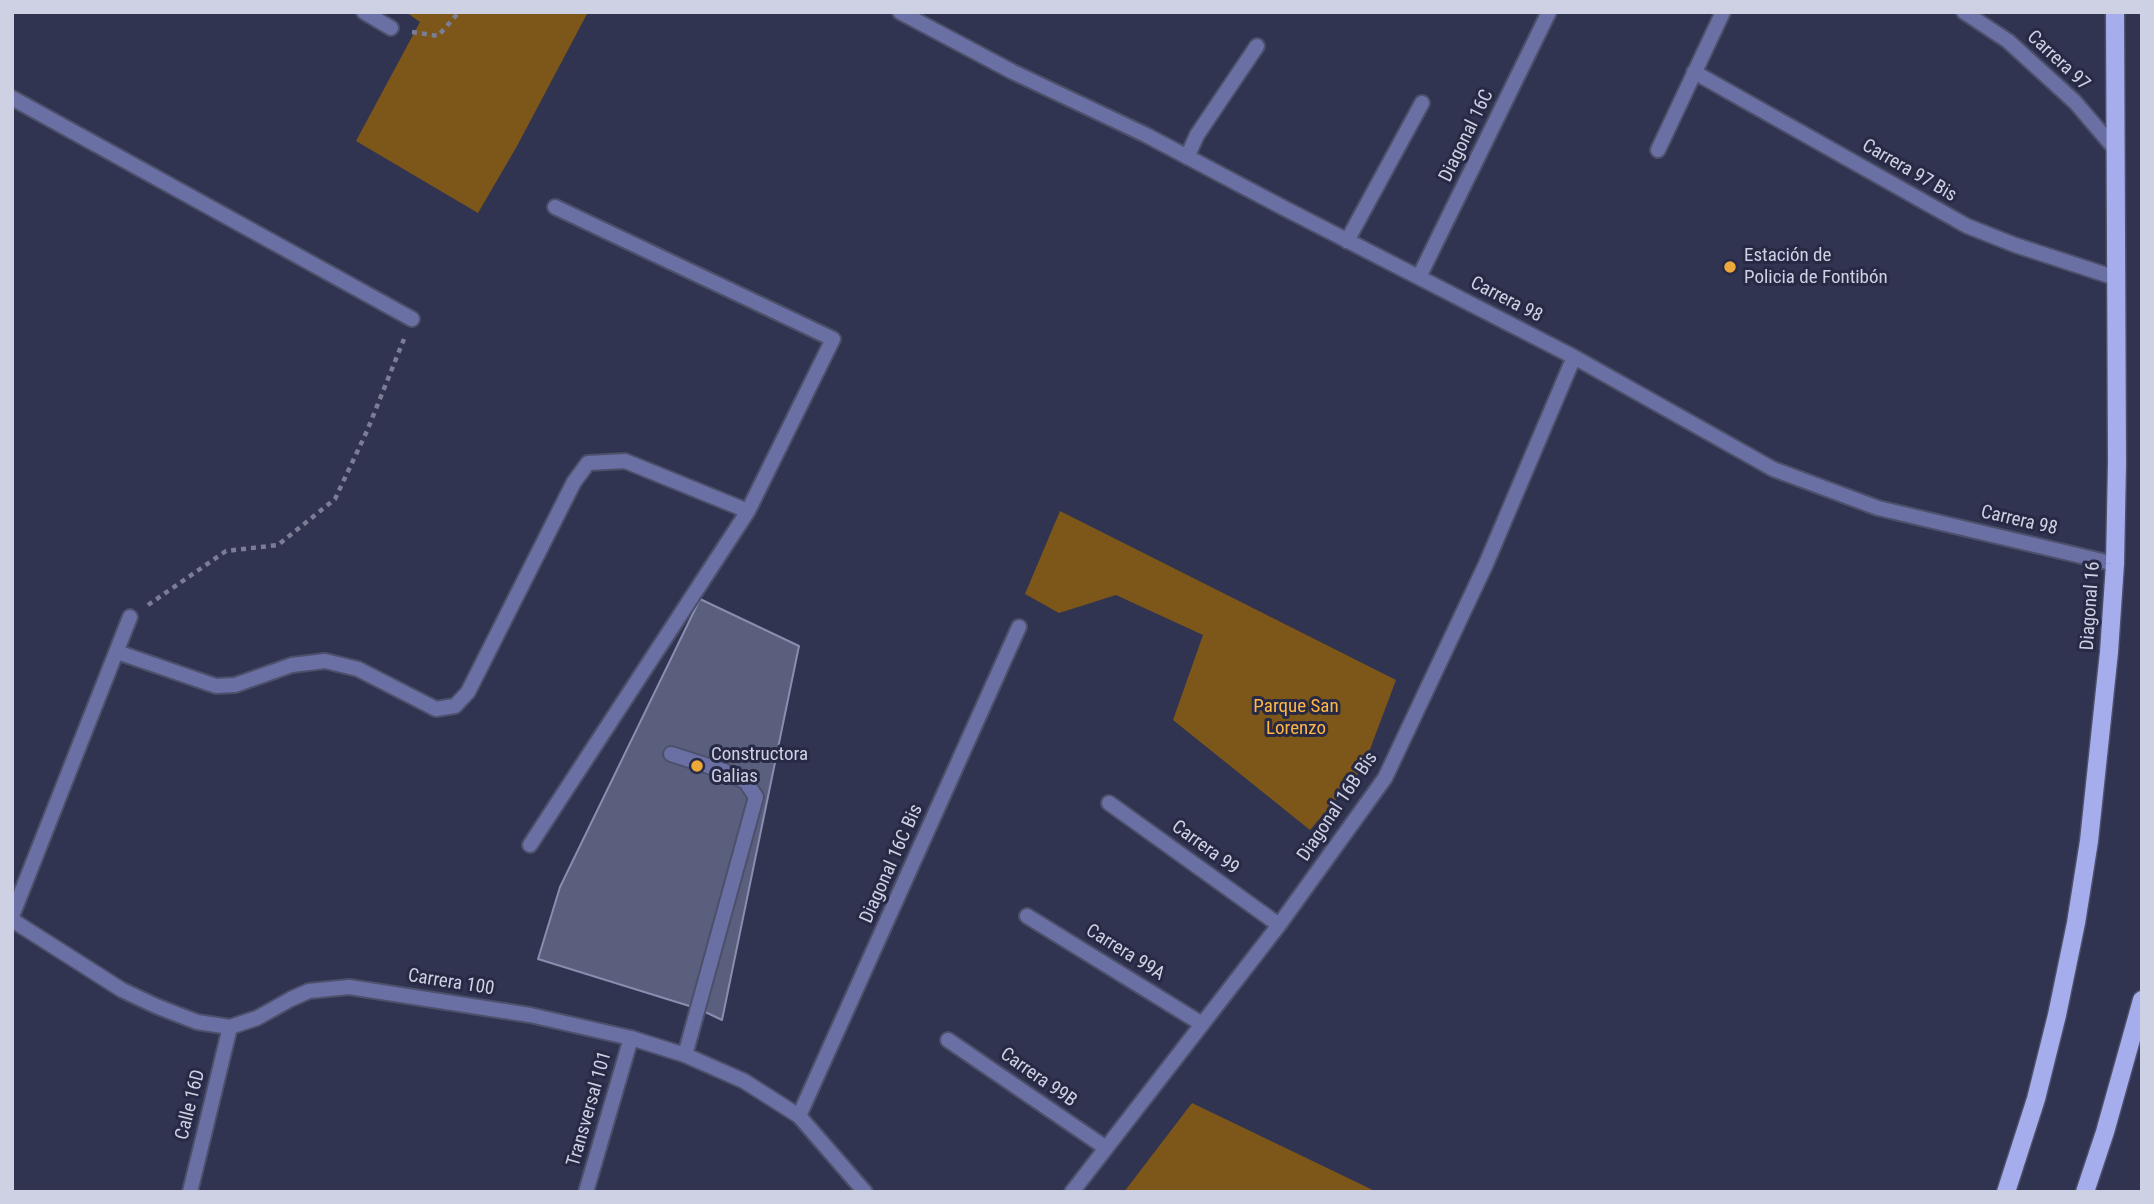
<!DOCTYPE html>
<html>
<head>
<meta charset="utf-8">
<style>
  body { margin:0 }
  #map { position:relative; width:2154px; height:1204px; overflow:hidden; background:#313450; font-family:"Roboto Condensed",sans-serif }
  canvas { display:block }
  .frame { position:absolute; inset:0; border:14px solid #ced1e3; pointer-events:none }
</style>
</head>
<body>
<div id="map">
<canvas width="2154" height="1204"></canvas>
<div class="frame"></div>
</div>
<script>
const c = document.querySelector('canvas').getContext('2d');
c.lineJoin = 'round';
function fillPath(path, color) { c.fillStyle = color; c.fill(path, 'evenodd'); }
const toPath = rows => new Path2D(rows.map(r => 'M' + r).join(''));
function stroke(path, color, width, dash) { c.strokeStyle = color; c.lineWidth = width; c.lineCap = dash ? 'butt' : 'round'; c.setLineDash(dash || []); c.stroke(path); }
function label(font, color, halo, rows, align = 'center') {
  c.font = font + ' "Roboto Condensed",sans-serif'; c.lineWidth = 6; c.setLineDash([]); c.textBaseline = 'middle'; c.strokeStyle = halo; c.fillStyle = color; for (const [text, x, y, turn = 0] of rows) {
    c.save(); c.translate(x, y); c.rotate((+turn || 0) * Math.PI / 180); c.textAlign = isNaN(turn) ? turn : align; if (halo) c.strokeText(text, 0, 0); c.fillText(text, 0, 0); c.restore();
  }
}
fillPath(toPath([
  [406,12,588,12,517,146,478,213,356,141,420,22],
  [1060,511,1396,680,1363,768,1310,830,1173,720,1203,635,1116,595,1059,613,1025,594],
  [1192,1103,1377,1192,1124,1192]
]), '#7c5719');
const building = toPath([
  [700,599,799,646,722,1020,699,1009,538,959,560,887,700,599]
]);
fillPath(building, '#5b5f7e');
stroke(building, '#898daf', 2);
const service = toPath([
  [12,98,412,319],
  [1187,157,1197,135,1257,46],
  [1347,241,1422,103],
  [671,754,724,771,746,782,756,797,685,1055]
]);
const minor = toPath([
  [364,12,391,28],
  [900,12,1013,72,1146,135,1282,207,1574,357,1773,469,1878,508,2115,564],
  [1694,72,1967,226,2015,245,2116,278],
  [1658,150,1723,12],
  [1419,277,1549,12],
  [117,652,216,686,235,685,292,665,325,661,358,669,436,709,455,706,468,692,574,482,588,463,625,461,748,511],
  [1109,803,1279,925],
  [530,845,748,511,833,339,555,207],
  [12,916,130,617],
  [1027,916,1202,1024],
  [948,1040,1106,1148],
  [799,1116,1019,627],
  [190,1192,230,1027],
  [586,1192,631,1038],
  [1072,1192,1279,925,1385,778,1486,564,1574,357]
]);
const tertiary = toPath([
  [1964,12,2008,41,2030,61,2075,102,2116,150],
  [12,920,122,990,156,1006,197,1022,230,1027,257,1018,291,999,309,991,349,987,530,1015,631,1038,685,1055,744,1081,799,1116,865,1192]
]);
const primary = toPath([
  [2006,1192,2036,1099,2057,1015,2076,923,2089,841,2109,652,2115,564,2117,463,2115,12],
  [2085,1192,2105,1132,2142,1000]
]);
stroke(service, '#4d506a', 18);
stroke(minor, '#4d506a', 18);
stroke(tertiary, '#4d506a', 18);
stroke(primary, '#4d506a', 21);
stroke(toPath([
  [412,32,438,36,459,12],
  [148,605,226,551,278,545,335,499,367,431,404,339]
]), '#7a7d94', 4.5, [5, 5]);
stroke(service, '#6b70a4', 14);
stroke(minor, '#6b70a4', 14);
stroke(tertiary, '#6b70a4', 14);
stroke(primary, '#a6aded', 18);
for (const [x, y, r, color] of [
  [1730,267,7,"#eca93a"],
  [697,766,7,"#eca93a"]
]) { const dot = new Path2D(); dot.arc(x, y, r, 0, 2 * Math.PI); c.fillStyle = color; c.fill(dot); stroke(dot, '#272945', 2.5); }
label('19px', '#ced1e3', '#272945', [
  ["Carrera 97",2058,61,43],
  ["Diagonal 16C",1467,136,-64],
  ["Carrera 97 Bis",1909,171,30],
  ["Carrera 98",1506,300,27],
  ["Carrera 98",2019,521,13],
  ["Diagonal 16",2091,606,-86],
  ["Diagonal 16B Bis",1338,807,-56],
  ["Carrera 99",1205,848,36],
  ["Diagonal 16C Bis",892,864,-66],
  ["Carrera 99A",1125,953,32],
  ["Carrera 100",451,983,9],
  ["Carrera 99B",1038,1078,35],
  ["Calle 16D",191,1105,-76],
  ["Transversal 101",590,1109,-74]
]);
label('19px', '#ced1e3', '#272945', [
  ["Estación de",1744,256],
  ["Policia de Fontibón",1744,278],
  ["Constructora",711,755],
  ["Galias",711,777]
], 'left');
label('19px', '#feb746', '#272945', [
  ["Parque San",1296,707],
  ["Lorenzo",1296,729]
]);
</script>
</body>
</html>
